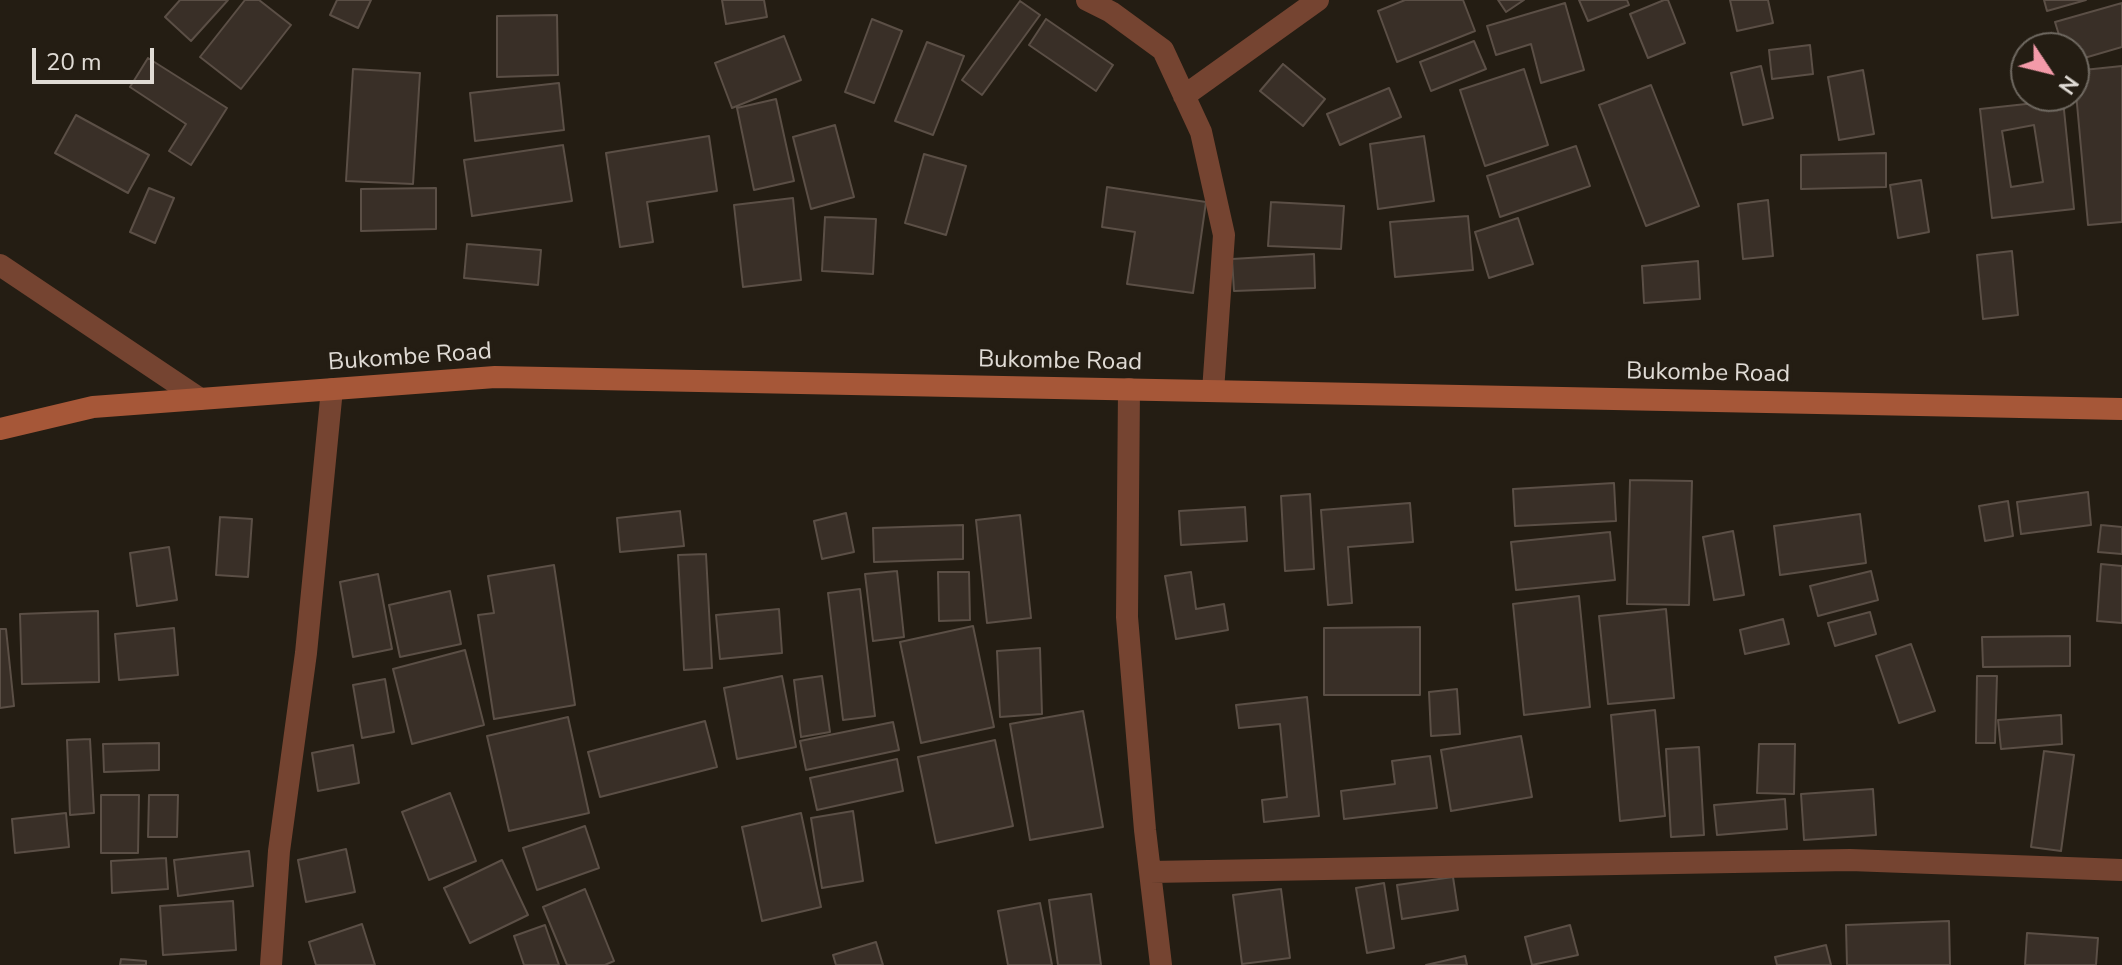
<!DOCTYPE html>
<html>
<head>
<meta charset="utf-8">
<style>
  body { margin:0 }
  #map { position:relative; width:2122px; height:965px; overflow:hidden; background:#241d13; font-family:"Nunito Sans",sans-serif }
  canvas { display:block }
  .north { position:absolute; left:2010px; top:32px; width:80px; height:80px; box-sizing:border-box; background:#241d13; border:2px solid #6f6961; border-radius:50%; rotate:125deg; font-size:22px; font-weight:700; line-height:32px; text-align:center; color:#e0dbd5 }
  .north::after { content:''; display:block; margin:auto; width:28px; height:36px; background:#f39aa9; clip-path:polygon(50% 0,100% 100%,50% 72%,0 100%) }
  .scale { position:absolute; left:32px; top:48px; width:122px; height:36px; box-sizing:border-box; border:4px solid #e0dbd5; border-top:0; padding-left:10px; font-size:24px; line-height:28px; white-space:nowrap; color:#e0dbd5; -webkit-text-stroke:6px #241d13; paint-order:stroke }
</style>
</head>
<body>
<div id="map">
<canvas width="2122" height="965"></canvas>
<div class="north">N</div>
<div class="scale">20 m</div>
</div>
<script>
const c = document.querySelector('canvas').getContext('2d');
c.lineJoin = 'round';
function fillPath(path, color) { c.fillStyle = color; c.fill(path, 'evenodd'); }
const toPath = rows => new Path2D(rows.map(r => 'M' + r).join(''));
function stroke(path, color, width, dash) { c.strokeStyle = color; c.lineWidth = width; c.lineCap = dash ? 'butt' : 'round'; c.setLineDash(dash || []); c.stroke(path); }
function label(font, color, halo, rows, align = 'center') {
  c.font = font + ' "Nunito Sans",sans-serif'; c.lineWidth = 8; c.setLineDash([]); c.textBaseline = 'middle'; c.strokeStyle = halo; c.fillStyle = color; for (const [text, x, y, turn = 0] of rows) {
    c.save(); c.translate(x, y); c.rotate((+turn || 0) * Math.PI / 180); c.textAlign = isNaN(turn) ? turn : align; if (halo) c.strokeText(text, 0, 0); c.fillText(text, 0, 0); c.restore();
  }
}
const building = toPath([
  [180,0,228,0,191,41,165,17,180,0],
  [245,0,259,0,291,25,241,89,200,57,245,0],
  [337,0,371,0,358,28,330,15,337,0],
  [722,0,764,0,767,17,726,24,722,0],
  [1405,0,1463,0,1475,31,1397,62,1378,11,1405,0],
  [1498,0,1524,0,1506,12,1498,0],
  [1579,0,1627,0,1629,5,1588,21,1579,0],
  [1664,0,1668,0,1685,43,1648,58,1630,14,1664,0],
  [1730,0,1768,0,1773,23,1737,31,1730,0],
  [2044,0,2086,0,2047,11,2044,0],
  [1020,1,1040,15,982,95,962,80,1020,1],
  [1565,3,1584,70,1541,83,1531,44,1496,55,1487,26,1565,3],
  [2122,3,2122,47,2074,61,2074,48,2063,48,2055,22,2122,3],
  [557,15,558,75,497,77,497,16,557,15],
  [872,19,902,31,874,103,845,92,872,19],
  [1046,19,1113,65,1096,91,1029,45,1046,19],
  [784,36,801,80,732,108,715,63,784,36],
  [1474,41,1486,69,1431,91,1420,62,1474,41],
  [927,42,964,56,933,135,895,121,927,42],
  [1810,45,1813,74,1772,79,1769,50,1810,45],
  [148,58,227,108,191,165,169,151,186,124,130,87,148,58],
  [1283,64,1325,99,1303,126,1260,91,1283,64],
  [1761,66,1773,118,1743,125,1731,73,1761,66],
  [2122,66,2122,222,2088,225,2074,71,2122,66],
  [353,69,420,73,413,184,346,181,353,69],
  [1524,69,1548,145,1485,166,1460,90,1524,69],
  [1863,70,1874,134,1839,140,1828,77,1863,70],
  [559,83,564,130,475,141,470,93,559,83],
  [1651,85,1699,206,1646,226,1599,105,1651,85],
  [1389,88,1401,117,1340,145,1327,114,1389,88],
  [776,99,794,181,754,190,737,108,776,99],
  [2063,100,2074,209,1992,218,1980,109,2063,100],
  [2034,125,2043,182,2011,187,2002,131,2034,125],
  [76,115,149,155,128,193,55,153,76,115],
  [835,125,854,197,811,209,793,137,835,125],
  [709,136,717,191,647,202,653,242,620,247,606,153,709,136],
  [1424,136,1434,201,1378,209,1370,144,1424,136],
  [563,145,572,201,472,216,464,160,563,145],
  [1576,146,1590,186,1500,217,1487,176,1576,146],
  [1886,153,1886,187,1801,189,1801,155,1886,153],
  [924,154,966,166,946,235,905,223,924,154],
  [1921,180,1929,232,1898,238,1890,185,1921,180],
  [1107,187,1206,202,1193,293,1127,284,1135,232,1102,227,1107,187],
  [149,188,174,198,155,243,130,232,149,188],
  [436,188,436,229,361,231,361,189,436,188],
  [793,198,801,280,743,287,734,205,793,198],
  [1768,200,1773,256,1743,259,1738,204,1768,200],
  [1271,202,1344,206,1341,249,1268,246,1271,202],
  [1468,216,1473,270,1395,277,1390,222,1468,216],
  [825,217,876,219,873,274,822,271,825,217],
  [1518,218,1533,264,1489,278,1475,232,1518,218],
  [467,244,541,250,538,285,464,278,467,244],
  [2012,251,2018,315,1983,319,1977,255,2012,251],
  [1314,254,1315,288,1234,291,1232,259,1314,254],
  [1698,261,1700,299,1644,303,1642,266,1698,261],
  [1630,480,1692,481,1689,605,1627,604,1630,480],
  [1614,483,1616,521,1515,526,1513,489,1614,483],
  [2088,492,2091,525,2021,534,2017,502,2088,492],
  [1310,494,1314,569,1285,571,1281,496,1310,494],
  [2008,501,2013,536,1985,541,1979,506,2008,501],
  [1410,503,1413,542,1348,547,1352,603,1328,605,1321,510,1410,503],
  [1245,507,1247,541,1181,545,1179,511,1245,507],
  [680,511,684,546,620,552,617,518,680,511],
  [846,513,854,552,822,559,814,521,846,513],
  [1860,514,1866,563,1780,575,1774,526,1860,514],
  [1020,515,1031,618,987,623,976,520,1020,515],
  [220,517,252,519,248,577,216,575,220,517],
  [963,525,963,559,874,562,873,528,963,525],
  [2101,525,2122,527,2122,554,2098,552,2101,525],
  [1733,531,1744,595,1714,600,1703,537,1733,531],
  [1610,532,1615,580,1516,590,1511,542,1610,532],
  [169,547,177,600,137,606,130,553,169,547],
  [706,554,712,668,684,670,678,555,706,554],
  [2101,564,2122,566,2122,623,2097,621,2101,564],
  [554,565,575,705,494,719,478,615,494,613,488,576,554,565],
  [897,571,904,637,873,641,865,574,897,571],
  [1871,571,1878,600,1818,616,1810,586,1871,571],
  [938,572,969,572,970,620,939,621,938,572],
  [1191,572,1196,609,1224,604,1228,630,1176,639,1165,576,1191,572],
  [378,574,392,649,353,657,340,582,378,574],
  [860,589,875,716,843,720,828,593,860,589],
  [450,591,461,644,400,657,389,605,450,591],
  [1579,596,1590,707,1524,715,1513,604,1579,596],
  [779,609,782,653,720,659,716,615,779,609],
  [1666,609,1674,698,1608,704,1599,616,1666,609],
  [98,611,99,682,22,684,20,614,98,611],
  [1870,612,1876,634,1835,646,1828,623,1870,612],
  [1783,619,1789,644,1745,654,1740,630,1783,619],
  [973,626,994,727,921,743,900,642,973,626],
  [1420,627,1420,695,1324,695,1324,628,1420,627],
  [174,628,178,675,119,680,115,634,174,628],
  [0,629,6,629,14,706,0,708,0,629],
  [2070,636,2070,666,1983,667,1982,637,2070,636],
  [1911,644,1935,711,1899,723,1876,656,1911,644],
  [1040,648,1042,714,1000,717,997,651,1040,648],
  [465,650,484,725,412,744,393,669,465,650],
  [782,676,796,747,737,759,724,688,782,676],
  [822,676,830,732,801,737,794,680,822,676],
  [1977,676,1997,676,1995,743,1976,743,1977,676],
  [385,679,394,732,362,738,353,685,385,679],
  [1457,689,1460,734,1431,736,1429,692,1457,689],
  [1307,697,1319,816,1264,822,1262,800,1287,797,1280,724,1239,728,1236,705,1307,697],
  [1655,710,1665,816,1620,821,1611,715,1655,710],
  [1083,711,1103,827,1030,840,1010,724,1083,711],
  [2061,715,2062,744,2001,749,1998,720,2061,715],
  [568,717,589,813,509,831,487,736,568,717],
  [705,721,717,767,600,797,588,752,705,721],
  [893,722,899,750,806,770,800,741,893,722],
  [1521,736,1532,797,1451,811,1441,750,1521,736],
  [90,739,94,813,70,815,67,740,90,739],
  [995,740,1013,826,936,843,918,757,995,740],
  [159,743,159,770,104,772,103,744,159,743],
  [1759,744,1795,744,1794,794,1757,793,1759,744],
  [353,745,359,783,318,791,312,753,353,745],
  [1699,747,1704,835,1671,837,1666,749,1699,747],
  [2044,751,2074,755,2061,851,2031,847,2044,751],
  [1430,756,1437,808,1344,819,1341,791,1395,784,1392,761,1430,756],
  [897,759,903,791,817,810,810,778,897,759],
  [1873,789,1876,835,1804,840,1801,794,1873,789],
  [450,793,476,861,429,880,402,812,450,793],
  [101,795,139,795,138,853,101,853,101,795],
  [149,795,178,795,177,837,148,837,149,795],
  [1785,799,1787,829,1717,835,1714,805,1785,799],
  [853,811,863,881,822,888,811,818,853,811],
  [66,813,69,847,15,853,12,819,66,813],
  [801,813,821,907,762,921,742,827,801,813],
  [585,826,599,868,537,890,523,848,585,826],
  [346,849,355,892,306,902,298,860,346,849],
  [249,851,253,886,178,896,174,860,249,851],
  [166,858,168,889,112,893,111,861,166,858],
  [502,860,528,915,470,943,444,888,502,860],
  [1453,877,1458,910,1402,919,1397,885,1453,877],
  [1384,883,1394,948,1367,953,1356,888,1384,883],
  [585,889,614,961,605,965,567,965,543,907,585,889],
  [1281,889,1290,958,1242,964,1233,895,1281,889],
  [1091,894,1101,965,1058,965,1049,900,1091,894],
  [233,901,236,950,163,955,160,906,233,901],
  [1040,903,1052,965,1008,965,998,911,1040,903],
  [1949,921,1950,965,1847,965,1846,925,1949,921],
  [362,924,375,965,316,965,309,942,362,924],
  [545,925,559,965,524,965,514,936,545,925],
  [1570,925,1578,955,1532,965,1525,937,1570,925],
  [2027,933,2098,938,2096,965,2025,965,2027,933],
  [876,942,883,965,836,965,833,955,876,942],
  [1826,945,1831,965,1777,965,1775,957,1826,945],
  [1465,956,1467,965,1426,965,1465,956],
  [121,959,146,961,146,965,120,965,121,959]
]);
fillPath(building, '#392f27');
stroke(building, '#5b4f46', 2);
stroke(toPath([
  [1087,0,1111,12,1163,50,1201,132,1224,235,1213,391],
  [1184,96,1318,0],
  [0,265,200,399],
  [1129,389,1127,617,1145,830,1161,965],
  [1150,872,1850,860,2122,870],
  [271,965,279,851,306,653,332,389]
]), '#754431', 22);
stroke(toPath([
  [0,429,93,407,495,377,2122,409]
]), '#a65738', 22);
label('24px', '#e0dbd5', '#241d13', [
  ["Bukombe Road",410,358,-4],
  ["Bukombe Road",1060,362,1],
  ["Bukombe Road",1708,374,1]
]);
</script>
</body>
</html>
